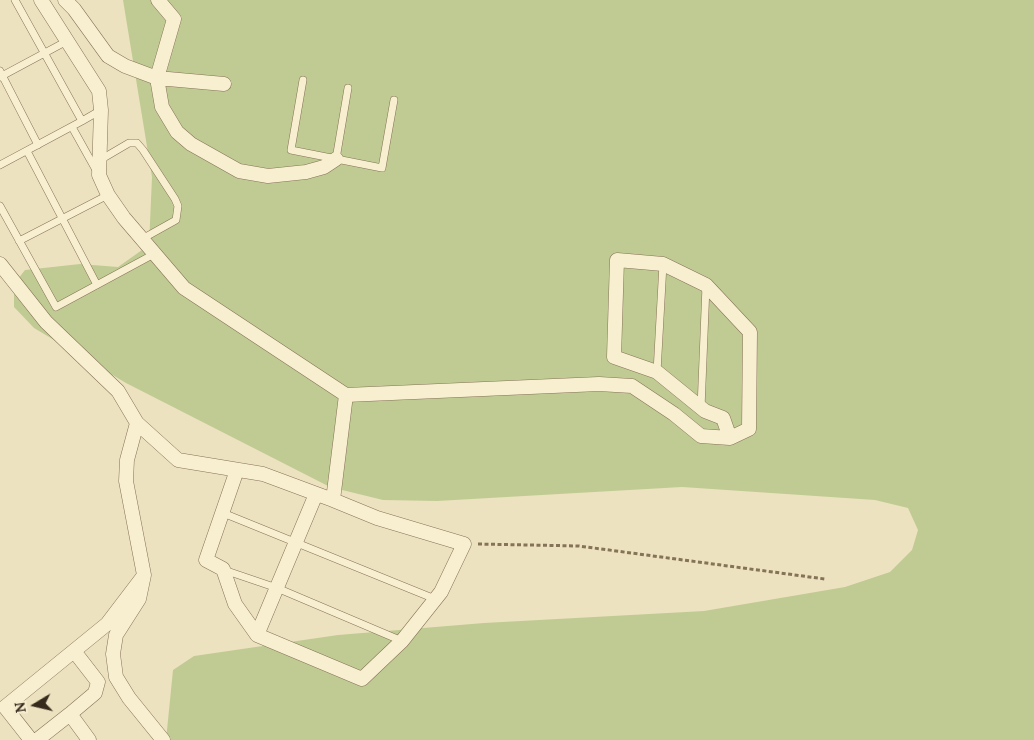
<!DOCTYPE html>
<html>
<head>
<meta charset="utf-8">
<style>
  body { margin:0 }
  #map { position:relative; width:1034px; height:740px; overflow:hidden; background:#ede2bf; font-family:Lora,serif }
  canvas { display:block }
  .north { position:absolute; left:10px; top:680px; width:50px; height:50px; -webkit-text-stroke:4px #f5ecce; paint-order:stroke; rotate:261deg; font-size:14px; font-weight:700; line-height:20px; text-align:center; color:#352a1c }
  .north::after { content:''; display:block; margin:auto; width:18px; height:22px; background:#352a1c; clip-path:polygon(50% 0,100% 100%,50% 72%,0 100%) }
</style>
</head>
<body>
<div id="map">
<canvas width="1034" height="740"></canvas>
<div class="north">N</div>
</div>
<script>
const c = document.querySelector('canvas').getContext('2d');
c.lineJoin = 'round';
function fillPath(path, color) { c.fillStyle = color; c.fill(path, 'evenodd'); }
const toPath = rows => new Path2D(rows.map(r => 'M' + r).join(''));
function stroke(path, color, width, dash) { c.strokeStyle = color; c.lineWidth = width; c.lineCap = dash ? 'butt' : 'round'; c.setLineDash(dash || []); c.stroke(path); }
fillPath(toPath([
  [123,0,1034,0,1034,740,166,740,173,670,194,656,338,635,484,623,704,611,845,587,890,572,912,550,918,530,908,508,875,500,682,487,437,501,383,500,330,487,126,383,34,328,14,307,14,284,25,270,80,264,118,267,149,245,152,177]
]), '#c0cb93');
const service = toPath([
  [0,71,38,145],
  [0,77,67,41],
  [303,80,291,150,382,168,394,100],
  [82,121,101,110],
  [72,127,96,170],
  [27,151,97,285],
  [336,159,348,88],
  [100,160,129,143,137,143,143,150,175,199,178,206,176,220,142,239],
  [0,165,82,121,15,0],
  [0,206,56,307,154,254],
  [19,241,108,195],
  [657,372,663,264],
  [701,408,706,286],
  [223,513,435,599],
  [224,570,277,588,402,641]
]);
const minor = toPath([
  [41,0,99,91,101,110,99,175,108,195,124,218,184,288,346,395,599,384,632,386,674,414,701,436,730,438,749,429,750,332,706,285,663,264,617,260,614,357,657,372,705,411,723,418,730,438],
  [65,0,74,9,108,56,125,66,157,78,162,107,177,132,191,144,239,171,268,176,306,172,324,167,336,159],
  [158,0,174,19,157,78,224,84],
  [0,264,46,322,118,391,137,423,178,460,263,474,333,500,377,518,464,544,441,592,402,641,362,679,257,635,235,604,223,569,206,560,237,470],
  [137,423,127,460,126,481,144,575,139,599,116,635,113,654,116,677,129,698,163,740],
  [333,500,346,395],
  [257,635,316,494],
  [70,714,95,693,98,682,74,651],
  [31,740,5,707,107,624,142,578],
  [37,740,70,714,89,740]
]);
stroke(service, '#857357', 8);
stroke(minor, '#857357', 15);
stroke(toPath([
  [478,544,579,546,825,579]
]), '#857357', 3, [4, 2.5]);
stroke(service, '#f8efd1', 7);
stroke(minor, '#f8efd1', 14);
</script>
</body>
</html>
